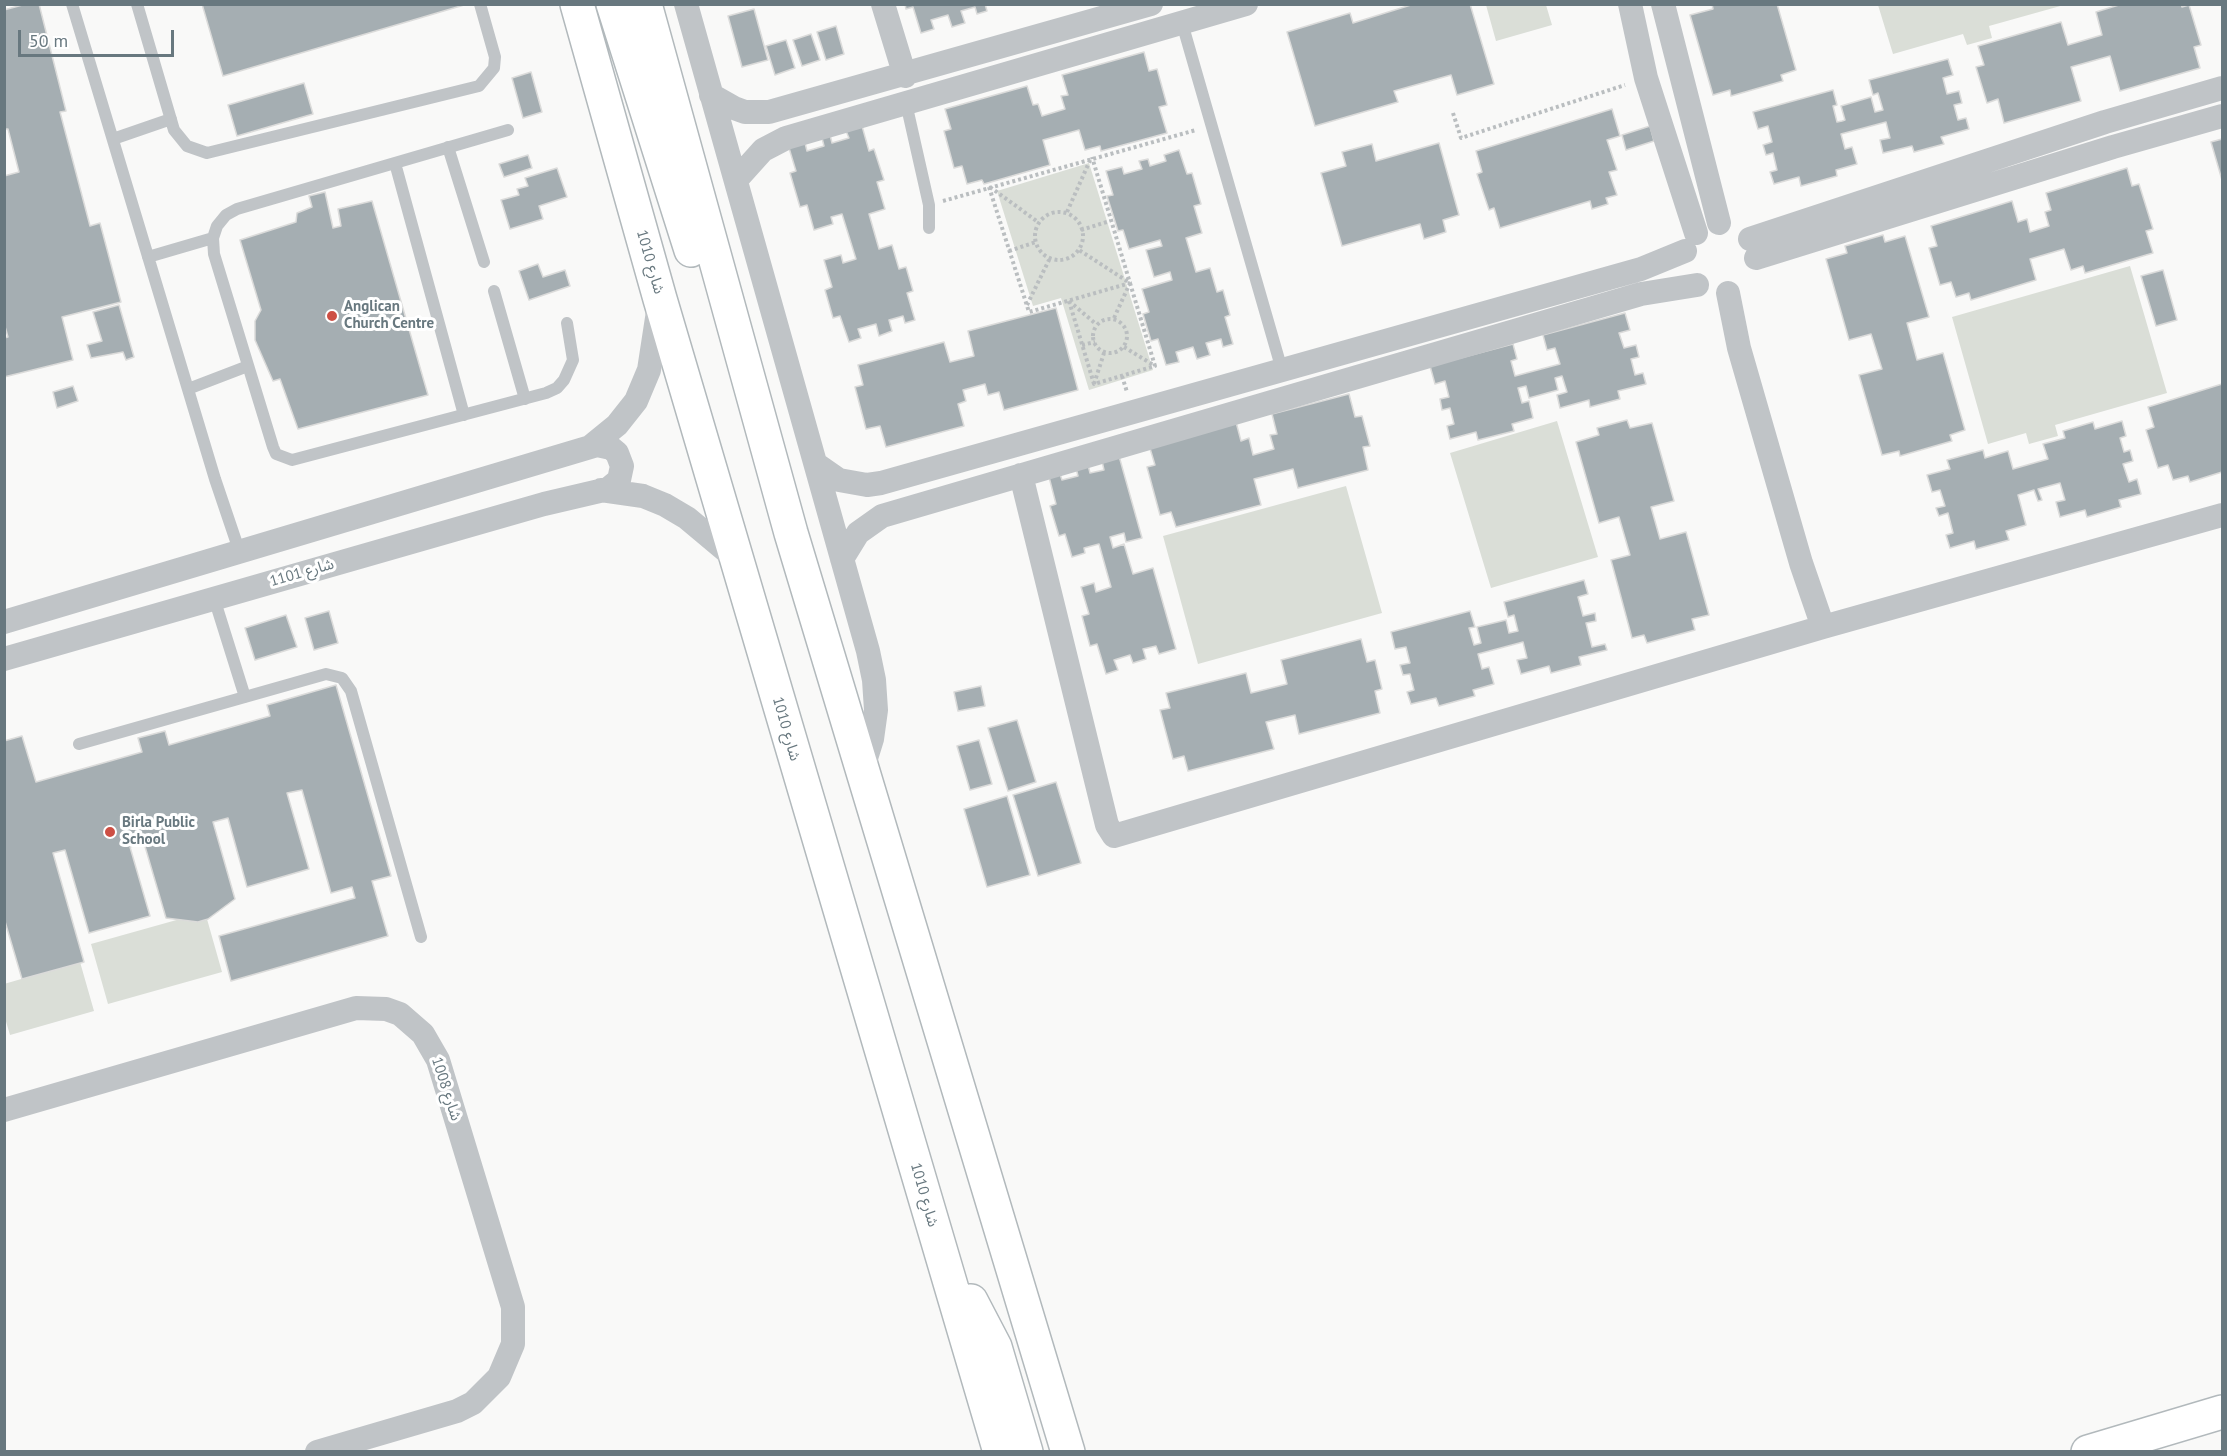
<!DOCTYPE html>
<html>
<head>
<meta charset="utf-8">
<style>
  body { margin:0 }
  #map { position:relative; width:2227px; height:1456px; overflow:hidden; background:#f9f9f8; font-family:"PT Sans",sans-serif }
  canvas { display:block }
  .frame { position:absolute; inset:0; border:6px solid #68787f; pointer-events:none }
  .scale { position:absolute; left:18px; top:30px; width:156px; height:27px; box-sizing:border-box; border:3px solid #68787f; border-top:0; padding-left:8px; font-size:18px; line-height:21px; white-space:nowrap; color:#68787f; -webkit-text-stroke:4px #fff; paint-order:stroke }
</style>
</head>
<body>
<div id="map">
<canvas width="2227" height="1456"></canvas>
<div class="frame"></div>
<div class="scale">50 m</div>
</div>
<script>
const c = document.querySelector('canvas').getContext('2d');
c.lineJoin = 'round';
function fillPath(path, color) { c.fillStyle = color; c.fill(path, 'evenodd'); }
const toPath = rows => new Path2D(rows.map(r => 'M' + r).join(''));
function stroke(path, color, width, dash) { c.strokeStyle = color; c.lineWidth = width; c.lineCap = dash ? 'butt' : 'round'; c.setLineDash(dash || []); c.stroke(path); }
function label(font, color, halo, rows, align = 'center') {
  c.font = font + ' "PT Sans","Noto Sans Arabic",sans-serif'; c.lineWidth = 6; c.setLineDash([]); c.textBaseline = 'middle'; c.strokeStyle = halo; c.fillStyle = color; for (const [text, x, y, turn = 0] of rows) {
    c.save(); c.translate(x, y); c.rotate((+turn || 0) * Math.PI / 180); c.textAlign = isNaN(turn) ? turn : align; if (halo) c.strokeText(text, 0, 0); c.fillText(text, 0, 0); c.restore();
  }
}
fillPath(toPath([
  [1486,5,1546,5,1552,25,1496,41],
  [1878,5,1878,4,2064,5,1989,26,1992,38,1967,45,1963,34,1893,54],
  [1089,163,1153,370,1089,390,1061,298,1033,306,997,191],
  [2130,266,2167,393,2055,425,2058,436,2029,444,2026,433,1988,444,1952,317],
  [1557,421,1598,557,1491,588,1450,453],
  [1346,486,1382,613,1198,664,1163,536],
  [205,912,222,972,108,1004,91,944],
  [80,962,94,1011,10,1035,5,1018,4,984]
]), '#daded7');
const building = toPath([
  [26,4,39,4,66,111,60,112,90,226,100,223,121,302,62,317,73,360,4,377,4,338,8,337,4,323,4,176,19,172,8,129,4,129,4,10,26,4],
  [202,4,464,4,464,5,223,76,202,4],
  [905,4,985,4,987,11,977,14,975,7,961,11,965,23,952,27,948,15,931,20,934,29,921,33,913,7,906,9,905,4],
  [1414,4,1470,4,1494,84,1457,95,1451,75,1394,91,1398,102,1315,126,1287,32,1350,13,1353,23,1414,4],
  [1712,4,1777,4,1796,70,1781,75,1783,81,1731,96,1730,90,1713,95,1690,15,1713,9,1712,4],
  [2122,4,2181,4,2182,7,2189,5,2201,45,2194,47,2200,68,2120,91,2110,56,2071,67,2081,101,2004,123,1998,99,1987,103,1976,67,1984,65,1978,46,2061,22,2068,45,2102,35,2096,12,2122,4],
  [754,9,768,60,742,67,728,16,754,9],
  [836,26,844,54,826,60,817,32,836,26],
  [811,34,820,60,802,66,793,40,811,34],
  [786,40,795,68,775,75,766,46,786,40],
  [1144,52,1149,71,1157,69,1167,105,1159,107,1167,133,1101,151,1100,146,1085,150,1079,130,1043,140,1050,165,984,184,982,180,967,184,962,166,954,168,944,131,951,129,945,109,1027,86,1033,105,1038,104,1042,116,1065,109,1061,96,1068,95,1062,75,1144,52],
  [1948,59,1953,75,1943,78,1947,94,1959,91,1962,103,1954,105,1958,120,1966,118,1969,129,1941,137,1944,144,1914,152,1912,146,1883,153,1880,140,1890,138,1886,122,1841,134,1845,149,1852,147,1857,164,1836,170,1837,176,1801,186,1799,177,1774,184,1770,172,1777,170,1773,153,1766,155,1763,145,1772,142,1768,126,1758,129,1753,112,1833,90,1837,105,1833,106,1837,122,1842,121,1845,120,1841,106,1871,97,1875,112,1883,110,1878,93,1873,95,1869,80,1948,59],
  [531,72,542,112,523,118,512,78,531,72],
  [304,83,313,114,237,136,228,105,304,83],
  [1612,109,1620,136,1607,140,1617,170,1609,172,1617,195,1606,198,1608,204,1592,209,1590,201,1500,228,1494,208,1489,210,1477,174,1482,172,1476,151,1612,109],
  [862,126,869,151,874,149,884,180,877,182,885,209,869,214,879,249,892,245,899,269,906,267,913,291,907,293,915,320,905,323,903,316,889,320,892,331,879,336,876,324,858,329,861,338,849,342,840,316,833,318,825,290,832,287,824,260,841,255,843,263,856,259,842,214,831,217,833,224,814,230,807,205,800,207,790,173,796,171,789,148,805,143,807,151,824,146,822,138,830,135,832,143,849,138,846,131,862,126],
  [1650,126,1654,141,1626,150,1622,135,1650,126],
  [2222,139,2222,180,2211,142,2222,139],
  [1439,143,1459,215,1443,220,1446,232,1424,239,1420,224,1342,246,1321,173,1346,166,1342,152,1372,144,1376,161,1439,143],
  [1179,150,1187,174,1192,173,1201,204,1194,206,1202,233,1186,238,1196,272,1210,268,1217,292,1223,290,1230,315,1225,317,1233,344,1223,347,1221,339,1206,343,1210,355,1197,359,1193,347,1176,352,1179,362,1166,365,1158,339,1151,341,1143,314,1149,312,1142,289,1172,280,1170,272,1154,277,1146,250,1162,246,1160,240,1129,249,1123,230,1118,231,1107,196,1113,195,1106,171,1122,167,1124,174,1142,169,1139,161,1148,159,1150,166,1166,161,1164,155,1179,150],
  [528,155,532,168,504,177,499,164,528,155],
  [557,168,567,197,539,206,543,219,510,229,501,200,519,195,517,189,528,186,525,178,557,168],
  [2127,168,2132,186,2139,184,2153,229,2146,231,2153,253,2085,273,2083,266,2071,270,2064,249,2030,259,2036,280,1971,300,1969,293,1956,297,1951,282,1940,285,1929,248,1937,246,1931,226,2012,201,2018,222,2027,219,2030,232,2049,226,2045,212,2051,210,2046,193,2127,168],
  [325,192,333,228,341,226,338,209,372,201,428,395,298,429,280,379,273,381,255,340,255,321,261,310,240,240,296,222,297,213,312,207,309,196,325,192],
  [1883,235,1885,242,1905,236,1929,317,1907,323,1917,360,1943,353,1965,430,1950,435,1952,441,1900,456,1899,451,1882,455,1859,375,1882,369,1871,334,1849,340,1826,259,1847,253,1845,246,1883,235],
  [538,264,543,277,565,270,570,286,529,300,519,271,538,264],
  [2163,270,2177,320,2156,326,2141,276,2163,270],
  [119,305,134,357,126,360,123,352,91,358,87,345,102,341,93,312,119,305],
  [1056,308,1078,390,1004,410,999,392,988,395,985,384,963,390,966,401,958,404,964,426,886,447,880,426,866,429,855,387,863,385,858,365,944,342,950,362,974,356,968,331,1056,308],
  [1625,313,1630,330,1619,333,1624,348,1636,345,1639,357,1631,359,1635,375,1643,373,1646,384,1618,391,1620,399,1590,407,1589,400,1560,408,1557,395,1567,392,1562,376,1555,378,1558,390,1529,398,1526,386,1518,388,1522,403,1529,401,1533,418,1512,424,1514,431,1478,440,1476,432,1450,439,1447,426,1454,424,1450,408,1442,410,1440,399,1449,397,1445,381,1435,384,1430,366,1513,344,1517,359,1511,361,1515,376,1560,364,1555,348,1547,350,1543,335,1625,313],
  [2222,384,2222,472,2190,482,2188,476,2173,480,2168,465,2158,468,2146,430,2154,427,2148,407,2222,384],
  [73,386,78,401,57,408,53,392,73,386],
  [1349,394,1355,417,1362,416,1370,446,1363,447,1368,470,1298,488,1293,469,1254,479,1261,505,1176,527,1171,512,1160,515,1147,467,1155,465,1149,445,1236,422,1241,441,1249,438,1253,455,1274,449,1270,435,1277,434,1272,414,1349,394],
  [1627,420,1630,428,1652,423,1674,501,1651,507,1660,539,1686,532,1709,615,1692,619,1695,630,1647,643,1644,635,1632,638,1611,560,1630,555,1619,517,1599,523,1576,442,1599,435,1597,428,1627,420],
  [2122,421,2126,436,2120,438,2124,452,2130,450,2133,461,2123,464,2129,482,2137,479,2141,494,2119,500,2121,507,2087,517,2085,510,2060,517,2056,502,2065,500,2060,483,2038,489,2042,500,2038,501,2034,490,2018,495,2026,525,2006,531,2009,540,1976,549,1974,541,1950,548,1946,535,1953,533,1948,513,1939,516,1936,508,1945,506,1940,490,1932,492,1927,475,1950,469,1947,460,1983,450,1985,458,2008,451,2013,469,2048,459,2043,444,2065,438,2063,431,2093,422,2095,429,2122,421],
  [1119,456,1142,538,1126,542,1124,533,1110,537,1113,548,1124,544,1133,574,1153,568,1176,649,1159,654,1156,646,1143,649,1146,659,1133,663,1130,655,1114,660,1118,670,1106,674,1097,644,1090,646,1082,616,1089,614,1081,587,1094,583,1096,592,1111,587,1099,544,1084,548,1085,553,1072,557,1065,534,1059,536,1050,506,1056,504,1049,477,1060,474,1062,480,1078,476,1076,468,1088,465,1090,473,1104,470,1102,461,1119,456],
  [1584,580,1588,594,1578,597,1583,616,1595,613,1596,621,1586,623,1592,647,1605,644,1607,650,1579,657,1581,665,1551,673,1549,666,1521,674,1517,660,1527,658,1523,642,1478,654,1482,669,1489,667,1494,684,1473,690,1475,696,1439,706,1436,698,1411,704,1407,692,1414,690,1410,674,1403,675,1400,665,1410,663,1406,647,1395,649,1391,632,1470,611,1475,627,1469,628,1474,645,1481,643,1477,627,1506,620,1509,633,1518,631,1514,615,1508,617,1504,602,1584,580],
  [329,611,338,643,314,650,305,618,329,611],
  [286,615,297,647,255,660,245,628,286,615],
  [1361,639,1367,662,1375,660,1382,689,1375,691,1380,713,1299,734,1295,715,1266,722,1274,749,1188,771,1184,756,1173,759,1160,710,1170,708,1166,693,1246,673,1251,693,1287,684,1281,660,1361,639],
  [336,685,391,876,372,881,388,936,231,981,219,936,355,898,352,887,331,893,302,790,287,793,309,869,247,887,228,818,213,822,235,899,208,919,198,922,166,918,144,843,130,847,150,916,89,933,65,850,53,853,84,962,22,979,4,918,4,741,22,736,36,782,142,752,138,738,165,731,169,745,270,716,267,705,336,685],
  [981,686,985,706,958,711,954,692,981,686],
  [1017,720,1036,782,1008,791,988,728,1017,720],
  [979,740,992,784,970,790,957,746,979,740],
  [1056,782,1081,863,1038,876,1013,795,1056,782],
  [1007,796,1030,875,987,887,964,809,1007,796]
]);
fillPath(building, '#a5aeb2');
stroke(building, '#dbdbda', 1.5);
const secondary = toPath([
  [577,4,660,299,1000,1452],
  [613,4,691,250],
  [645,4,791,533,1068,1452],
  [971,1301,995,1347,1026,1452],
  [2088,1452,2222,1412]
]);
stroke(secondary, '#b2b9bc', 36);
stroke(toPath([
  [1453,113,1461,138,1625,85],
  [989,187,1029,312,1130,283,1092,157],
  [990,187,1038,222],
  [943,201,1196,130],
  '1035 236a24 24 0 1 1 48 0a24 24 0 1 1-48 0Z',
  [1067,212,1091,158],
  [1081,230,1110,221],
  [1009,251,1036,242],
  [1069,301,1094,384,1155,366,1130,283,1079,250],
  [1069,301,1096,324],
  [1027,305,1049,260],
  [1114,318,1130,283],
  '1093 336a17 17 0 1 1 34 0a17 17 0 1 1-34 0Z',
  [1082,345,1095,342],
  [1124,347,1155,366],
  [1122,376,1127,392],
  [1094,384,1104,353]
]), '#babec0', 4, [3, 3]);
stroke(toPath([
  [72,4,215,479,240,553],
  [137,4,174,130,187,146,207,153,479,86,494,68,495,57,480,4],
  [1182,23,1282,370],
  [906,103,929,205,929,228],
  [508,130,237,209,226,215,217,226,213,238,214,254,273,447,276,454,292,460,546,393,557,388,564,380,573,360,567,323],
  [113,139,171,119],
  [448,147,484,262],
  [395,163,464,415],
  [148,257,213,238],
  [494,291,525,399],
  [188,389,248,366],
  [214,598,245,697],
  [79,744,326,674,342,678,351,691,421,937]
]), '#c0c4c7', 12);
stroke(toPath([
  [686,4,868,651,874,680,876,710,872,739,863,768],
  [883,4,905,76],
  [1630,4,1646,78,1696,233],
  [1663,4,1719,223],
  [711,95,734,108,745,112,769,112,1151,4],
  [736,180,763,150,786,138,1246,4],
  [1750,239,2105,122,2222,88],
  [1756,258,2113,147,2222,116],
  [1728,293,1739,348,1801,563,1823,627],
  [590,447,617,425,636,401,649,370,659,305],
  [816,464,839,480,867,485,881,483,1641,269,1685,251],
  [1021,475,1107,825,1114,836,1823,627,2222,515],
  [601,490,643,496,665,505,687,518,736,559],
  [842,559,858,533,882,516,1641,294,1697,285],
  [4,622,597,445,611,448,617,453,622,466,619,480,608,489,544,504,4,659],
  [4,1110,356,1008,386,1009,400,1014,423,1034,438,1060,513,1307,513,1344,499,1377,473,1403,457,1411,317,1452]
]), '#c0c4c7', 24);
stroke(secondary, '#fff', 33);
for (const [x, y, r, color] of [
  [332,316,6,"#cd4f44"],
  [110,832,6,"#cd4f44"]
]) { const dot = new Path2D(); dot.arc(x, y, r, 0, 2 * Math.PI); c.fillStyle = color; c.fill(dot); stroke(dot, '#fff', 2); }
label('15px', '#68787f', '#fff', [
  ["شارع 1010",650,262,74],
  ["شارع 1101",302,573,-16],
  ["شارع 1010",786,729,74],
  ["شارع 1008",446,1089,72],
  ["شارع 1010",924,1195,74]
]);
label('bold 15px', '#68787f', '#fff', [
  ["Anglican",344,307],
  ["Church Centre",344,324],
  ["Birla Public",122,823],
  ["School",122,840]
], 'left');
</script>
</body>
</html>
